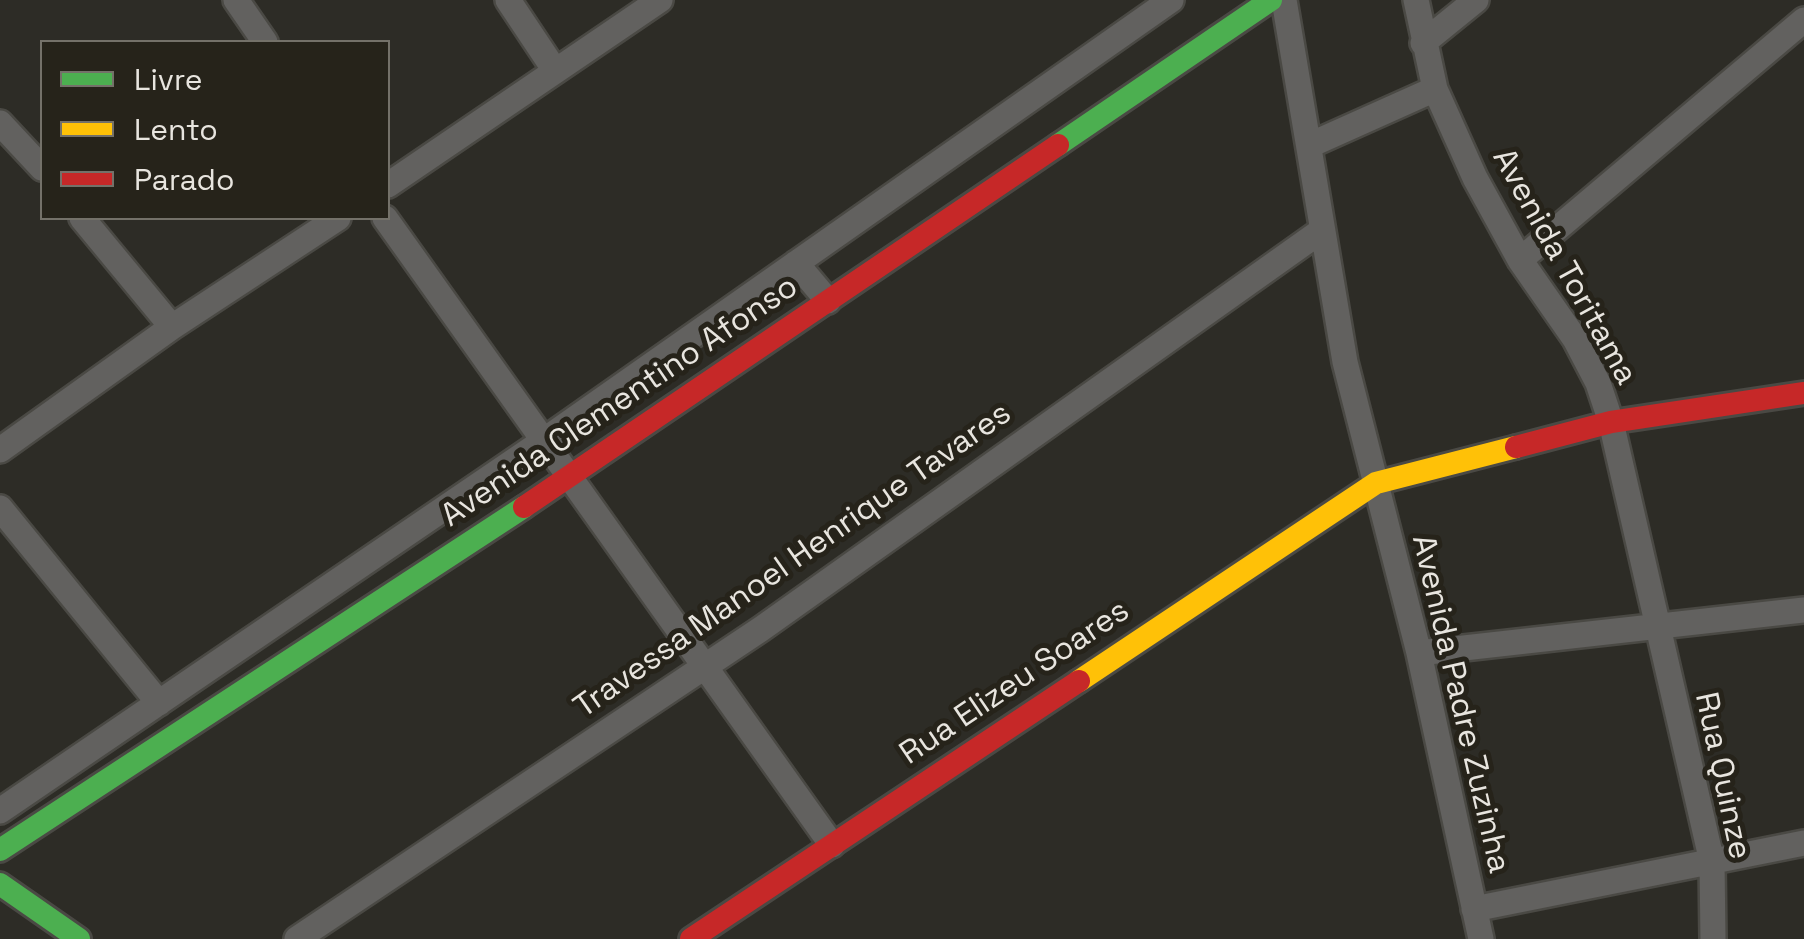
<!DOCTYPE html>
<html>
<head>
<meta charset="utf-8">
<style>
  body { margin:0 }
  #map { position:relative; width:1804px; height:939px; overflow:hidden; background:#2d2c26; font-family:"Space Grotesk",sans-serif }
  canvas { display:block }
  .legend { position:absolute; left:40px; top:40px; width:350px; height:180px; box-sizing:border-box; background:#26231a; border:2px solid #747169; margin:0; padding:12px 18px; list-style:none; font-size:30px; color:#e8e5df }
  .legend li { display:flex; align-items:center; gap:20px; height:50px }
  .legend b { width:50px; border:2px solid #747169 }
</style>
</head>
<body>
<div id="map">
<canvas width="1804" height="939"></canvas>
<ul class="legend">
<li><b style="height:12px;background:#4caf50"></b>Livre</li>
<li><b style="height:12px;background:#ffc107"></b>Lento</li>
<li><b style="height:12px;background:#c62828"></b>Parado</li>
</ul>
</div>
<script>
const c = document.querySelector('canvas').getContext('2d');
c.lineJoin = 'round';
const toPath = rows => new Path2D(rows.map(r => 'M' + r).join(''));
function stroke(path, color, width, dash) { c.strokeStyle = color; c.lineWidth = width; c.lineCap = dash ? 'butt' : 'round'; c.setLineDash(dash || []); c.stroke(path); }
function label(font, color, halo, rows, align = 'center') {
  c.font = font + ' "Space Grotesk",sans-serif'; c.lineWidth = 10; c.setLineDash([]); c.textBaseline = 'middle'; c.strokeStyle = halo; c.fillStyle = color; for (const [text, x, y, turn = 0] of rows) {
    c.save(); c.translate(x, y); c.rotate((+turn || 0) * Math.PI / 180); c.textAlign = isNaN(turn) ? turn : align; if (halo) c.strokeText(text, 0, 0); c.fillText(text, 0, 0); c.restore();
  }
}
const street = toPath([
  [236,0,265,42],
  [508,0,554,69],
  [1284,0,1345,362,1419,653,1481,939],
  [1416,0,1435,89,1475,178,1520,260,1575,339,1598,383,1611,422,1712,862,1713,939],
  [1423,43,1476,0],
  [0,123,42,168],
  [1310,145,1435,89],
  [388,185,660,0],
  [82,218,172,327],
  [385,218,832,845],
  [1520,260,1804,20],
  [796,263,828,301],
  [0,450,172,327,338,218],
  [0,508,159,703],
  [1419,653,1804,610],
  [0,811,543,441,1171,0],
  [1474,909,1804,843],
  [297,939,761,629,1321,231]
]);
const fast = toPath([
  [1058,145,1271,0],
  [0,850,524,507],
  [0,884,79,939]
]);
const slow = toPath([
  [1079,681,1376,483,1516,447]
]);
const jam = toPath([
  [1516,447,1611,422,1804,393],
  [524,507,1058,145],
  [691,939,1079,681]
]);
stroke(street, '#4a4944', 30);
stroke(fast, '#4a4944', 28);
stroke(slow, '#4a4944', 28);
stroke(jam, '#4a4944', 28);
stroke(street, '#62615f', 25);
stroke(fast, '#4caf50', 22);
stroke(slow, '#ffc107', 22);
stroke(jam, '#c62828', 22);
label('32px', '#e8e5df', '#26231a', [
  ["Avenida Toritama",1564,267,61],
  ["Avenida Clementino Afonso",620,402,-34],
  ["Travessa Manoel Henrique Tavares",793,561,-35],
  ["Rua Elizeu Soares",1015,683,-34],
  ["Avenida Padre Zuzinha",1460,704,77],
  ["Rua Quinze",1722,776,78]
]);
</script>
</body>
</html>
